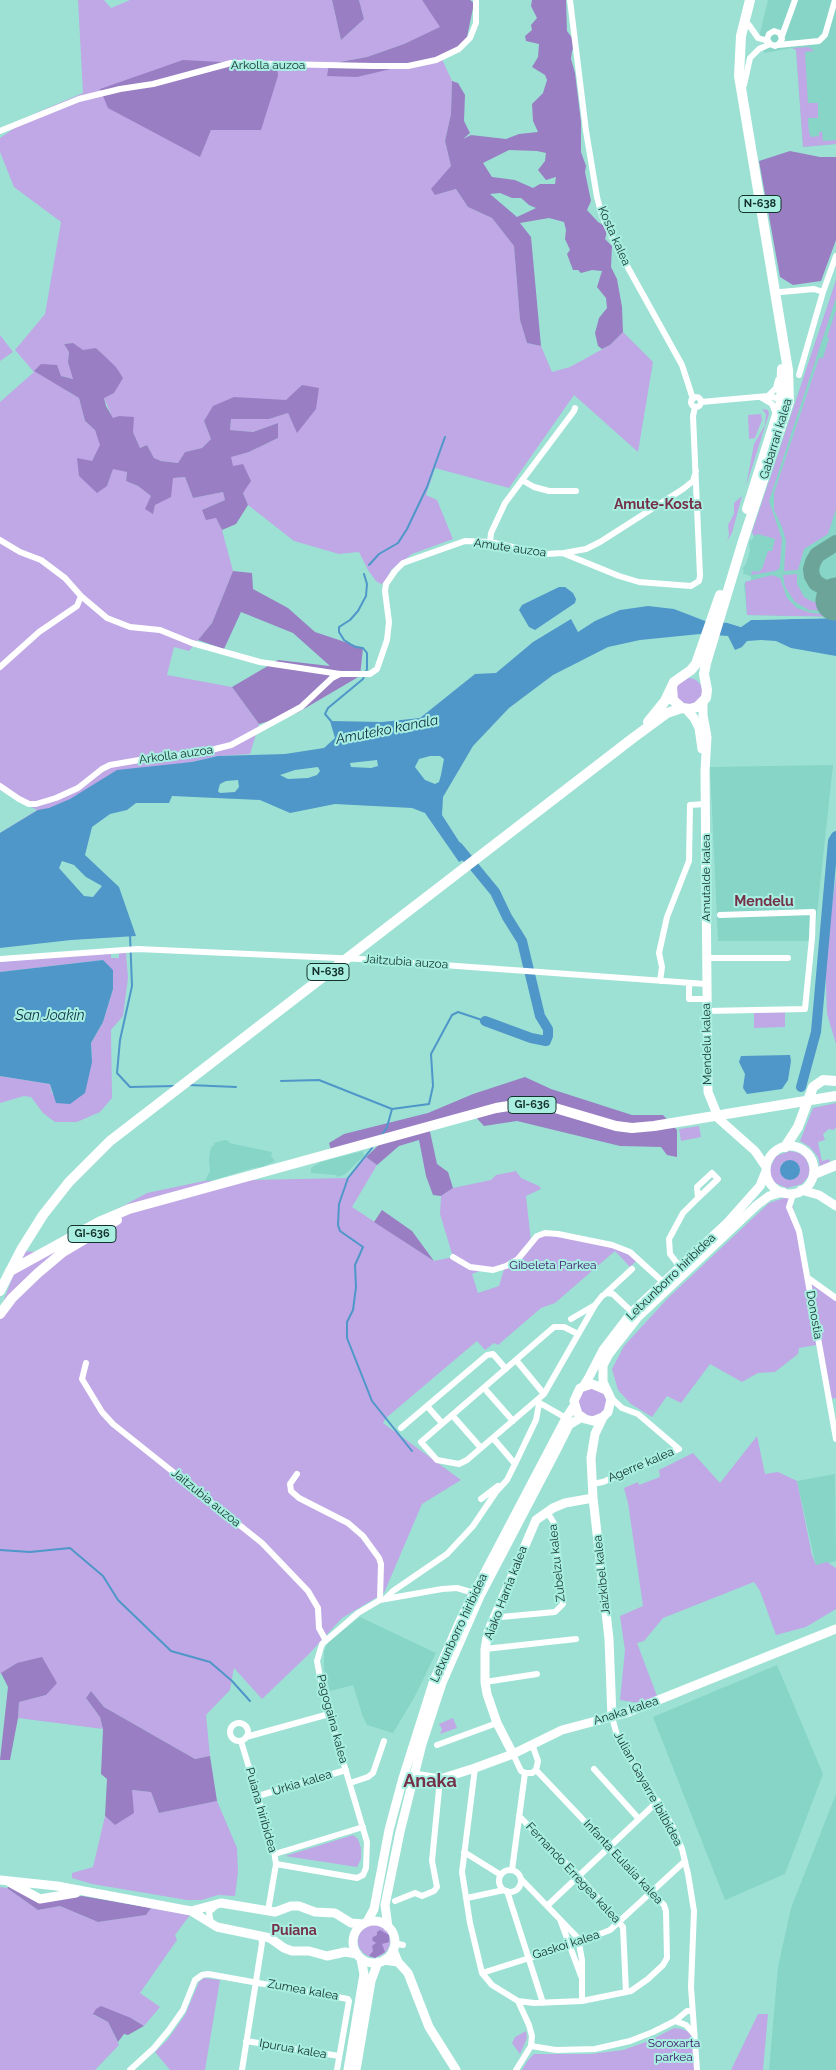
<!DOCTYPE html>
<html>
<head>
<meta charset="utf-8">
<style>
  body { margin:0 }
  canvas { display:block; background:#9ce1d4 }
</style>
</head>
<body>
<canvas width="836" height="2070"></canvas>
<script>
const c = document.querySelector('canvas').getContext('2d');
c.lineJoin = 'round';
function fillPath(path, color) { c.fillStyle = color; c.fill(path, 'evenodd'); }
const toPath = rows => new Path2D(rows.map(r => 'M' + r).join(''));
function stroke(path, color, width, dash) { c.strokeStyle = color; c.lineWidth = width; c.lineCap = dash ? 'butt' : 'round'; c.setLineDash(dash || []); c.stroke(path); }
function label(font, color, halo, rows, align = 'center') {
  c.font = font + ' Raleway,sans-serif'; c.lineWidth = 4; c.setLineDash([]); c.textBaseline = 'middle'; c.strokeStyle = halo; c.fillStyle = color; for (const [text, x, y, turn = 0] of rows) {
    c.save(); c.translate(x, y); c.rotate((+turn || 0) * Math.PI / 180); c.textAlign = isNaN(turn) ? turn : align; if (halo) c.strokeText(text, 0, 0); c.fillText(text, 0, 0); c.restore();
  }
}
fillPath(toPath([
  [768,0,836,0,836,144,803,147,796,50,792,48,764,53,760,33],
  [836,280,836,617,747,615,744,584,751,580,751,576,743,574,744,570,742,569,746,564,750,551,749,542,754,537,752,532],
  [833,765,814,941,718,941,710,767],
  [225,1140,229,1141,229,1143,272,1152,271,1156,275,1161,262,1167,253,1168,204,1183,210,1171,209,1159,211,1147,214,1145,214,1143],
  [363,1151,364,1156,344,1175,337,1177,336,1175,311,1173,311,1168,321,1162],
  [835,1474,836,1561,816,1566,797,1481],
  [360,1617,436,1653,414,1698,393,1733,367,1725,363,1717,353,1685,330,1691,324,1669,324,1651,328,1642],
  [777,1665,823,1774,785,1874,725,1900,653,1717],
  [836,1794,836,2070,769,2070,778,1967,791,1908]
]), '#86d5c7');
fillPath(toPath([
  [78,0,104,0,111,8,130,0,332,0,341,40,364,19,359,0,422,0,441,27,404,44,367,57,329,64,441,57,452,81,451,114,445,141,451,166,435,195,456,189,468,207,492,218,514,246,520,320,527,343,541,346,552,372,570,367,610,345,623,332,653,362,638,452,574,395,509,488,435,468,426,495,437,500,453,539,412,554,391,570,385,582,381,584,376,581,368,570,359,552,339,554,294,541,248,505,232,466,230,457,249,452,278,438,278,423,253,432,230,430,231,419,269,419,288,413,297,432,302,385,286,401,204,421,211,439,202,448,185,452,178,463,161,461,154,458,147,445,140,448,133,432,119,416,113,419,104,398,106,358,96,348,83,351,73,343,64,344,69,352,68,362,74,379,61,376,41,364,67,391,79,398,85,421,95,430,101,445,92,461,107,486,113,468,127,472,126,481,138,486,151,496,153,513,155,505,173,478,185,477,193,498,223,492,225,500,202,510,216,518,222,530,233,571,212,623,189,651,174,647,167,675,232,687,259,724,250,754,218,756,192,762,0,856,0,833,37,810,0,790,0,402,34,372,15,350,45,314,61,222,14,187,0,152,0,138,36,113,83,93],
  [183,60,261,130,211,130,199,157],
  [809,47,814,51,805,52,808,103,818,103,818,118,808,118,809,132,811,137,819,136,819,132,822,132,823,141,836,140,836,144,803,147,796,50,792,48],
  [836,280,836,298,769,501,782,539,780,565,779,569,775,571,751,575,752,571,758,572,762,569,768,551,772,551,775,539,758,534,754,536,752,532],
  [836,310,836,509,828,534,804,549,798,570,784,571,786,541,782,527,774,510,774,493,819,358,823,358,829,338,827,337],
  [0,335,13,352,0,361],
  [762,409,768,410,769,414,746,486,754,444,765,425,766,414],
  [761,414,762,420,755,438,749,439,748,415],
  [742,496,732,533,727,541,729,535,728,525,734,514,734,503],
  [797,574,797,584,804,597,811,601,836,608,836,611,809,610,795,602,785,587,783,575],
  [772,575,780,578,787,598,797,608,811,613,836,615,836,617,747,615,745,582],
  '676 691a13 13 0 1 1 26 0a13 13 0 1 1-26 0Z',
  [836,876,836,1044,827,1014,825,957],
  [111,952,111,958,119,958,119,953,126,953,128,978,123,1016,111,1030,112,1098,100,1112,77,1122,55,1122,43,1113,31,1097,24,1096,0,1103,0,1076,50,1084,52,1094,92,1062,91,1043,103,1022,113,989,103,960,0,972,0,962],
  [785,1012,785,1027,754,1028,754,1013],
  [836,1103,836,1127,834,1130,829,1129,823,1134,825,1140,818,1142,822,1161,829,1159,830,1162,820,1166,818,1157,810,1147,800,1141,813,1108],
  [699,1126,701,1137,681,1141,679,1129],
  [790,1151,799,1153,806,1158,810,1170,808,1177,802,1184,787,1188,775,1183,771,1178,770,1168,776,1156],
  [782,1163,798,1164,800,1172,797,1176,780,1171],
  [366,1157,377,1165,352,1207,434,1261,453,1257,440,1214,441,1196,453,1188,491,1180,496,1175,516,1171,521,1178,539,1186,541,1189,526,1196,531,1241,545,1233,612,1245,638,1259,630,1267,615,1251,555,1303,541,1308,498,1345,494,1343,485,1350,477,1341,386,1418,383,1423,461,1480,422,1504,384,1593,342,1618,309,1654,262,1699,234,1668,230,1690,206,1715,210,1756,195,1759,104,1707,91,1691,86,1698,100,1717,103,1729,18,1718,19,1702,46,1695,17,1663,0,1674,0,1311,22,1251,37,1252,147,1193,204,1181,347,1178],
  [505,1266,499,1286,478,1293,472,1274,482,1270],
  [790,1196,793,1206,817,1345,799,1348,798,1354,775,1372,758,1373,742,1382,710,1364,681,1403,667,1396,652,1417,631,1404,618,1390,612,1369,624,1346,668,1298,769,1203],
  [808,1278,836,1298,836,1398,829,1399],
  '578 1402a14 14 0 1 1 28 0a14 14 0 1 1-28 0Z',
  [757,1436,765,1474,778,1472,797,1481,812,1555,816,1565,827,1562,836,1568,836,1609,806,1627,776,1635,760,1591,754,1582,663,1618,644,1641,637,1643,657,1696,639,1703,620,1700,625,1650,620,1616,643,1606,628,1503,624,1488,638,1482,639,1485,660,1477,659,1470,693,1453,720,1483],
  [453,1718,457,1728,440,1734,442,1729,439,1724],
  [131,1790,151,1792,159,1813,217,1801,237,1848,238,1872,235,1896,218,1895,202,1900,187,1900,92,1884,72,1878,72,1873,93,1867,105,1816,115,1825],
  [353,1835,358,1839,361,1848,361,1859,357,1867,285,1856],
  [0,1887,7,1888,38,1910,60,1906,98,1922,146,1915,151,1908,190,1915,175,1935,177,1940,140,1993,160,2007,144,2026,131,2018,94,2015,108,2022,119,2045,95,2070,0,2070],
  '358 1941a16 16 0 1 1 32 0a16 16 0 1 1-32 0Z',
  [204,1978,220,1980,205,2070,170,2070,155,2052,168,2039,185,2015,199,1982],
  [758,2014,768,2014,763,2070,731,2070],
  [674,2028,682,2029,689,2032,693,2039,695,2070,522,2070,528,2060,534,2054,591,2054,623,2050,649,2041],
  [526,2031,527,2038,520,2054,512,2043,515,2037]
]), '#bfa8e5');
fillPath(toPath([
  [332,0,359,0,364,19,341,40],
  [422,0,470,0,474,3,466,42,441,57,357,77,327,76,329,64,367,57,404,44,440,27],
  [532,0,566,0,567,31,576,43,572,51,571,59,575,73,581,122,581,152,586,166,585,172,591,201,587,210,598,222,608,228,605,239,612,246,611,267,617,279,622,307,623,332,610,345,602,349,598,346,595,333,599,318,607,308,606,298,597,287,602,271,592,270,581,273,578,270,573,270,567,254,570,250,565,239,566,230,564,222,549,218,520,223,531,237,541,346,527,343,520,320,514,246,492,218,468,207,456,189,435,195,431,189,451,166,445,141,451,114,452,81,458,83,465,95,464,121,470,133,463,139,471,135,506,139,519,134,538,132,533,121,532,104,543,93,547,80,545,75,532,67,538,57,539,44,526,41,525,36,532,30,531,25,537,18,531,6],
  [509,150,537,151,546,153,545,161,538,170,546,180,556,177,555,184,540,184,533,188,515,180,492,177,483,163],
  [500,193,512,198,521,198,529,205,536,208,517,217,490,194],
  [183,60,277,65,278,76,261,130,211,130,200,157,108,108,100,89],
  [790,151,820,157,836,157,836,240,821,281,793,285,780,277,759,161],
  [73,343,83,350,96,348,116,367,123,378,114,393,104,398,106,406,113,418,119,416,134,417,133,432,140,448,147,445,154,458,161,461,178,463,185,452,202,448,211,439,204,421,213,406,234,397,286,400,302,385,319,388,316,409,297,433,288,413,269,419,231,419,230,430,253,432,278,423,278,438,249,452,231,457,233,466,243,464,251,481,243,493,248,505,236,524,222,530,216,518,206,520,202,510,225,500,223,492,193,498,185,477,173,478,171,497,155,505,153,514,145,509,151,496,138,486,126,481,127,472,113,469,107,486,97,493,79,476,77,458,92,461,100,445,95,430,85,421,79,398,34,371,41,364,57,365,61,376,73,379,68,362,69,352,64,344],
  [233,571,252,573,253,589,288,608,315,632,363,648,360,676,297,713,259,724,232,687,278,660,330,666,293,633,241,612,224,649,198,640,212,623],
  [525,1077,551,1089,632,1115,663,1115,677,1130,677,1157,667,1155,661,1147,620,1146,517,1121,484,1126,473,1114,429,1127,437,1164,448,1172,453,1188,441,1196,433,1195,426,1176,419,1140,399,1146,377,1165,366,1157,384,1140,332,1154,329,1143,344,1134,428,1113,473,1094],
  [382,1210,412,1231,434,1261,374,1222],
  [42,1657,57,1683,46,1695,19,1702,18,1718,10,1760,0,1760,8,1687,1,1673,17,1663],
  [91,1691,104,1707,195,1759,210,1756,217,1801,159,1813,151,1792,132,1790,134,1813,115,1825,105,1816,107,1779,101,1774,103,1729,100,1717,86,1698],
  [10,1885,38,1902,82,1896,151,1908,146,1915,98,1922,60,1906,38,1910,7,1888],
  [380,1930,389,1935,389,1942,382,1944,385,1952,375,1958,369,1956,373,1951,372,1946,376,1943,372,1940,373,1937,377,1935,377,1932],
  [101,2006,131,2018,144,2026,128,2035,124,2034,118,2042,108,2022,93,2014,96,2009]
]), '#997ec3');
fillPath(toPath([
  [559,587,565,587,573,593,576,599,575,603,535,630,529,627,519,610,522,605],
  [648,606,674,609,705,621,728,623,741,627,751,620,836,618,836,656,791,648,776,641,761,640,747,641,742,647,735,650,728,636,700,634,640,640,608,647,553,675,509,708,473,746,443,797,442,815,469,857,459,862,425,813,412,808,335,804,290,813,260,800,172,796,169,803,136,803,127,810,110,814,92,827,85,855,119,887,136,936,71,940,0,948,0,833,38,810,49,808,70,799,117,770,192,762,218,756,285,754,324,748,335,738,330,721,382,722,420,718,475,674,496,673,533,642,571,619,578,632,595,621,620,610],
  [430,756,440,756,444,759,441,775,439,782,435,784,425,780,415,767,419,759],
  [377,760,378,766,371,768,351,767,350,763],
  [318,767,320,771,317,775,308,778,288,779,280,775,295,770],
  [238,780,239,787,235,792,220,793,218,791,220,784,226,781],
  [62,861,74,865,86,877,102,886,93,897,84,896,59,868],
  [103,960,113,970,113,989,103,1022,91,1043,92,1062,85,1093,70,1104,56,1103,50,1084,0,1076,0,972],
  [790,1055,791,1061,788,1080,782,1089,747,1094,743,1088,745,1074,739,1062,741,1056],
  '780 1170a10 10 0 1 1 20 0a10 10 0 1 1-20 0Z'
]), '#4f96c9');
fillPath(toPath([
  [772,616,836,617,836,618,751,620,741,627,728,623,729,620,740,624,750,618]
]), '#9ce1d4');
stroke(toPath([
  [369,565,379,554,398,543,407,529,427,487,445,437],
  [331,721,325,714,328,708,363,679,367,669,367,653,363,648,355,647,344,640,339,632,339,627,350,620,358,611,366,596,367,584,364,574],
  [130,935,132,986,120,1040,117,1073,130,1087,174,1086],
  [281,1081,319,1080,392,1109],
  [189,1085,236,1087],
  [382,1135,387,1127,392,1109,429,1104,433,1086,431,1054,452,1015,458,1012,485,1021],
  [372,1148,348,1178,339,1204,338,1225,340,1231,363,1247,355,1265,356,1287,353,1310,347,1322,347,1338,372,1401,412,1451],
  [0,1550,30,1552,70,1548,103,1576,118,1600,171,1651,210,1662,232,1681,250,1701]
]), '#4f96c9', 2);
stroke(toPath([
  [458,847,495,892,507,917,522,941,540,1016,548,1029,548,1036,546,1041,531,1038,485,1021],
  [801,1087,816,1032,833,841,836,836]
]), '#4f96c9', 10);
stroke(toPath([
  [836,543,817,555,813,562,811,569,812,576,816,583,827,589,836,589]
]), '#6da49a', 16);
stroke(toPath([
  [835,601,836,597]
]), '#6da49a', 39);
stroke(toPath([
  [570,0,586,131,597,197,602,216,616,246,682,365,693,399],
  [749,25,758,38,768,41],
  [782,36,795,0],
  [778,45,819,41,825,35,835,0],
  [744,85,750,58,759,49,770,44,775,46,779,44,782,39,780,33,774,31,769,34,767,39,770,44],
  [0,131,79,99,120,89,153,84,231,63,373,66,408,66,436,60,459,49,470,38,476,23,476,0],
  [781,292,814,289,823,292],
  [799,375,823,292,836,256],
  [768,396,776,388,778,380],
  '691 402a5 5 0 1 1 10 0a5 5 0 1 1-10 0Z',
  [762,398,772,404,776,414],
  [701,402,768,396,776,398,781,402],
  [522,480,534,487,549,491,576,491],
  [0,540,20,552,41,560,65,578,81,596,107,618,130,627,160,630,192,643,260,662,340,674,370,674,377,669,387,640,389,622,385,591,386,584,395,571,403,563,465,541,490,542,545,554,564,553,586,549,600,542,683,489,693,481,696,471],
  [490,542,491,533,505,503,574,411,575,408],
  [565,554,619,576,639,582,691,586,699,581,700,576,693,416,695,407],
  [0,667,39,632,77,606,81,596],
  [0,786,19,799,29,804,36,804,56,798,78,788,102,769,110,765,145,759,195,754,231,745,301,707,332,678,340,674],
  [706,958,788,958],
  [0,959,138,949,360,959,706,984],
  [660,981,662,967,659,953,667,917,689,861,690,805,705,804],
  [689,985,689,999,706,999],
  [706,1011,805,1009,812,938,813,912,720,915],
  [712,1173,718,1179,698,1198,697,1187,712,1173],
  [794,1192,789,1207,799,1231,836,1439],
  [453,1257,470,1267,493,1270,506,1266,518,1259,537,1236,545,1233,558,1234,612,1245,630,1252,663,1282],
  [680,1267,670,1254,669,1239,683,1213,698,1198],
  [808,1278,836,1298],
  [606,1293,632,1269],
  [571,1319,595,1305],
  [578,1334,564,1327,554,1327,421,1442,437,1460,459,1464,467,1460,544,1394,595,1305,602,1296,607,1293,613,1294,632,1312],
  [516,1360,544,1394],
  [86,1363,82,1379,102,1412,113,1424,262,1543,308,1591,318,1608,319,1628,325,1639],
  [484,1388,513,1421],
  [538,1402,566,1418],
  [427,1406,442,1423],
  [452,1415,481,1448],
  [401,1428,487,1355,493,1354,506,1369],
  [493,1438,515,1464,536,1420,539,1404],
  [297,1474,290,1484,291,1491,299,1498,348,1523,363,1536,379,1558,381,1564,380,1600],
  [592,1484,603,1482,679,1449,638,1414,622,1408,610,1397],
  [481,1499,498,1486],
  [386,1598,393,1591,447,1554,473,1526,496,1492,507,1480,515,1464],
  [495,1616,501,1617,555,1612,563,1604,554,1523,547,1512],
  [485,1649,576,1639],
  [485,1682,537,1674],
  [612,1717,618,1739,672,1825,682,1849,688,1874,694,1911,691,1987,697,2070],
  '230 1732a9 9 0 1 1 18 0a9 9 0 1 1-18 0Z',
  [246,1737,329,1714],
  [241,1741,274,1851,276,1864,268,1911],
  [437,1745,497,1723],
  [513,1754,521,1771,525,1773,532,1773,536,1770,538,1761,532,1744],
  [475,1768,462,1872,470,1923,482,1973,492,1985,518,2001,529,2025,532,2036,531,2046,516,2070],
  [594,1769,639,1819],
  [350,1783,368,1777,373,1773,384,1741],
  [258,1796,346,1770],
  [519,1816,579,1876,623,1927,626,1992],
  [464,1852,501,1875],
  [275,1854,363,1827],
  [276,1864,357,1878,363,1875,366,1868,367,1842,329,1714,319,1672,317,1661,322,1644,358,1613,380,1600,442,1589,457,1588,474,1593],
  [512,1870,525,1773],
  '499 1881a11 11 0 1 1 22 0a11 11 0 1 1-22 0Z',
  [521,1879,578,1938,582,1960,582,2001],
  [507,1891,543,2003],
  [467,1898,504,1890],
  [395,1901,415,1893,422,1896,434,1891,437,1887,432,1861,440,1779],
  [548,1905,658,1801],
  [561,1922,581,1976],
  [211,1924,209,1912,216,1906],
  [394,1943,403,1945],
  [482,1973,580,1942,610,1930,685,1861],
  [518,2001,534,2003,582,2001,631,1991,648,1979,663,1965,667,1958,666,1911,664,1905,536,1770],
  [675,2021,686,2025,694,2034],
  [246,2041,339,2056],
  [531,2046,556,2050,595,2049,630,2041,653,2032,675,2021,687,2011,692,2011],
  [130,2070,154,2048,169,2030,183,2010,195,1980,202,1975,208,1974,348,1999,349,2001,337,2070],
  [242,2070,262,1943,261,1938,257,1935]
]), '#fff', 6);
stroke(toPath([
  [603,1417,595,1434,591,1458,593,1498,609,1639,612,1717],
  [513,1754,497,1723,487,1694,485,1682,485,1649,488,1632,536,1520,553,1508,565,1503,593,1498],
  [408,1777,414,1775,440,1779,475,1768,513,1754,562,1730,626,1713,836,1629],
  [0,1880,57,1886,191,1911,217,1927,270,1938,284,1948,292,1951,309,1951,327,1956,345,1952,357,1954],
  [9,1882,40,1899,76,1893],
  [191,1911,221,1903,275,1912,291,1906,299,1906,315,1912,335,1913,351,1923,363,1924],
  [393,1950,398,1962,408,1973,429,2027,456,2070],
  [384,1960,398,1962]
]), '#fff', 9);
stroke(toPath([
  [703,703,703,715,707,737,705,771,708,1092,719,1119,755,1151,766,1167],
  [686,709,694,718,699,728,702,749],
  '766 1170a24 24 0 1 1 48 0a24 24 0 1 1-48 0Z',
  [801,1190,819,1195,836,1206],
  [583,1387,588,1379,603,1350,632,1312,728,1222,760,1186,766,1171],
  [606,1390,592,1384,580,1388,574,1401,578,1414,585,1419,593,1421,603,1417,608,1412,611,1399,603,1382,603,1365,609,1354,638,1317,757,1205,769,1196,783,1192],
  '353 1942a21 21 0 1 1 42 0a21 21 0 1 1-42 0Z',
  [367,1922,374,1909,389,1830,403,1778,434,1680,463,1614,566,1418,574,1406],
  [388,1927,385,1905,400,1832,422,1744,442,1683,480,1596,557,1449,569,1425,582,1417],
  [348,2070,364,1974,361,1959],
  [356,2070,371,1981,378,1962]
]), '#fff', 9);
stroke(toPath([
  [747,509,781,402,782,369],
  [672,687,673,700,682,708,690,709,697,707,706,698,707,690,704,674,706,663,743,541,789,402,788,370,739,76,741,36,750,0],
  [648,722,665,701,674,682,691,670,696,664,720,595],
  [785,1147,798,1127,813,1087,823,1080,836,1081],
  [814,1174,836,1165],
  [10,1271,101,1221,129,1209,496,1108,515,1105,538,1105,555,1108,616,1126,632,1128,654,1126,836,1096],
  [0,1291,21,1250,43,1215,69,1182,110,1141,633,738,667,713,682,708],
  [0,1314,12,1298,38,1273,63,1252,117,1220]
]), '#fff', 10);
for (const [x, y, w] of [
  [760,204,42],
  [328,972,42],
  [532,1105,48],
  [92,1234,48]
]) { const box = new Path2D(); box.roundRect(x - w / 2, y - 8.5, w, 17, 4); c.fillStyle = '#a8efe2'; c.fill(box); stroke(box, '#14312c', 1); }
label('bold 11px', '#14312c', null, [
  ["N-638",760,204],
  ["N-638",328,972],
  ["GI-636",532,1105],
  ["GI-636",92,1234]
]);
label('12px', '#14312c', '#a8efe2', [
  ["Arkolla auzoa",268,65],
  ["Kosta kalea",614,236,66],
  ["Gabarrari kalea",776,439,-73],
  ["Amute auzoa",510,548,8],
  ["Arkolla auzoa",176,755,-8],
  ["Amutalde kalea",706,878,-90],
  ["Jaitzubia auzoa",406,962,4],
  ["Mendelu kalea",707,1044,-91],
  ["Letxunborro hiribidea",671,1277,-44],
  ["Donostia",814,1315,80],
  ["Agerre kalea",641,1465,-23],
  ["Jaitzubia auzoa",206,1498,39],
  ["Zubelzu kalea",557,1563,-96],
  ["Jaizkibel kalea",602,1575,-96],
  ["Aiako Harria kalea",506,1593,-69],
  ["Letxunborro hiribidea",459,1628,-65],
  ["Anaka kalea",626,1711,-18],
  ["Pagogaina kalea",332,1719,75],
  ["Urkia kalea",302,1783,-17],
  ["Julian Gayarre ibilbidea",648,1789,61],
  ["Puiana hiribidea",261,1810,74],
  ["Infanta Eulalia kalea",623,1862,47],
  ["Fernando Erregea kalea",573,1873,47],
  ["Gaskoi kalea",566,1945,-18],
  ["Zumea kalea",303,1990,10],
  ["Ipurua kalea",293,2049,10]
]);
label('12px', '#3f1568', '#a8efe2', [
  ["Gibeleta Parkea",553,1265],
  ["Soroxarta",674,2043],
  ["parkea",674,2057]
]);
label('bold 14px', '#753047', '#a8efe2', [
  ["Amute-Kosta",658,505],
  ["Mendelu",764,902],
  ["Puiana",294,1931]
]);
label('italic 14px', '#0d2d43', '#a8efe2', [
  ["Amuteko kanala",387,730,-11],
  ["San Joakin",50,1016]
]);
label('bold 18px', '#753047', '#a8efe2', [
  ["Anaka",430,1782]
]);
</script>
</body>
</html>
